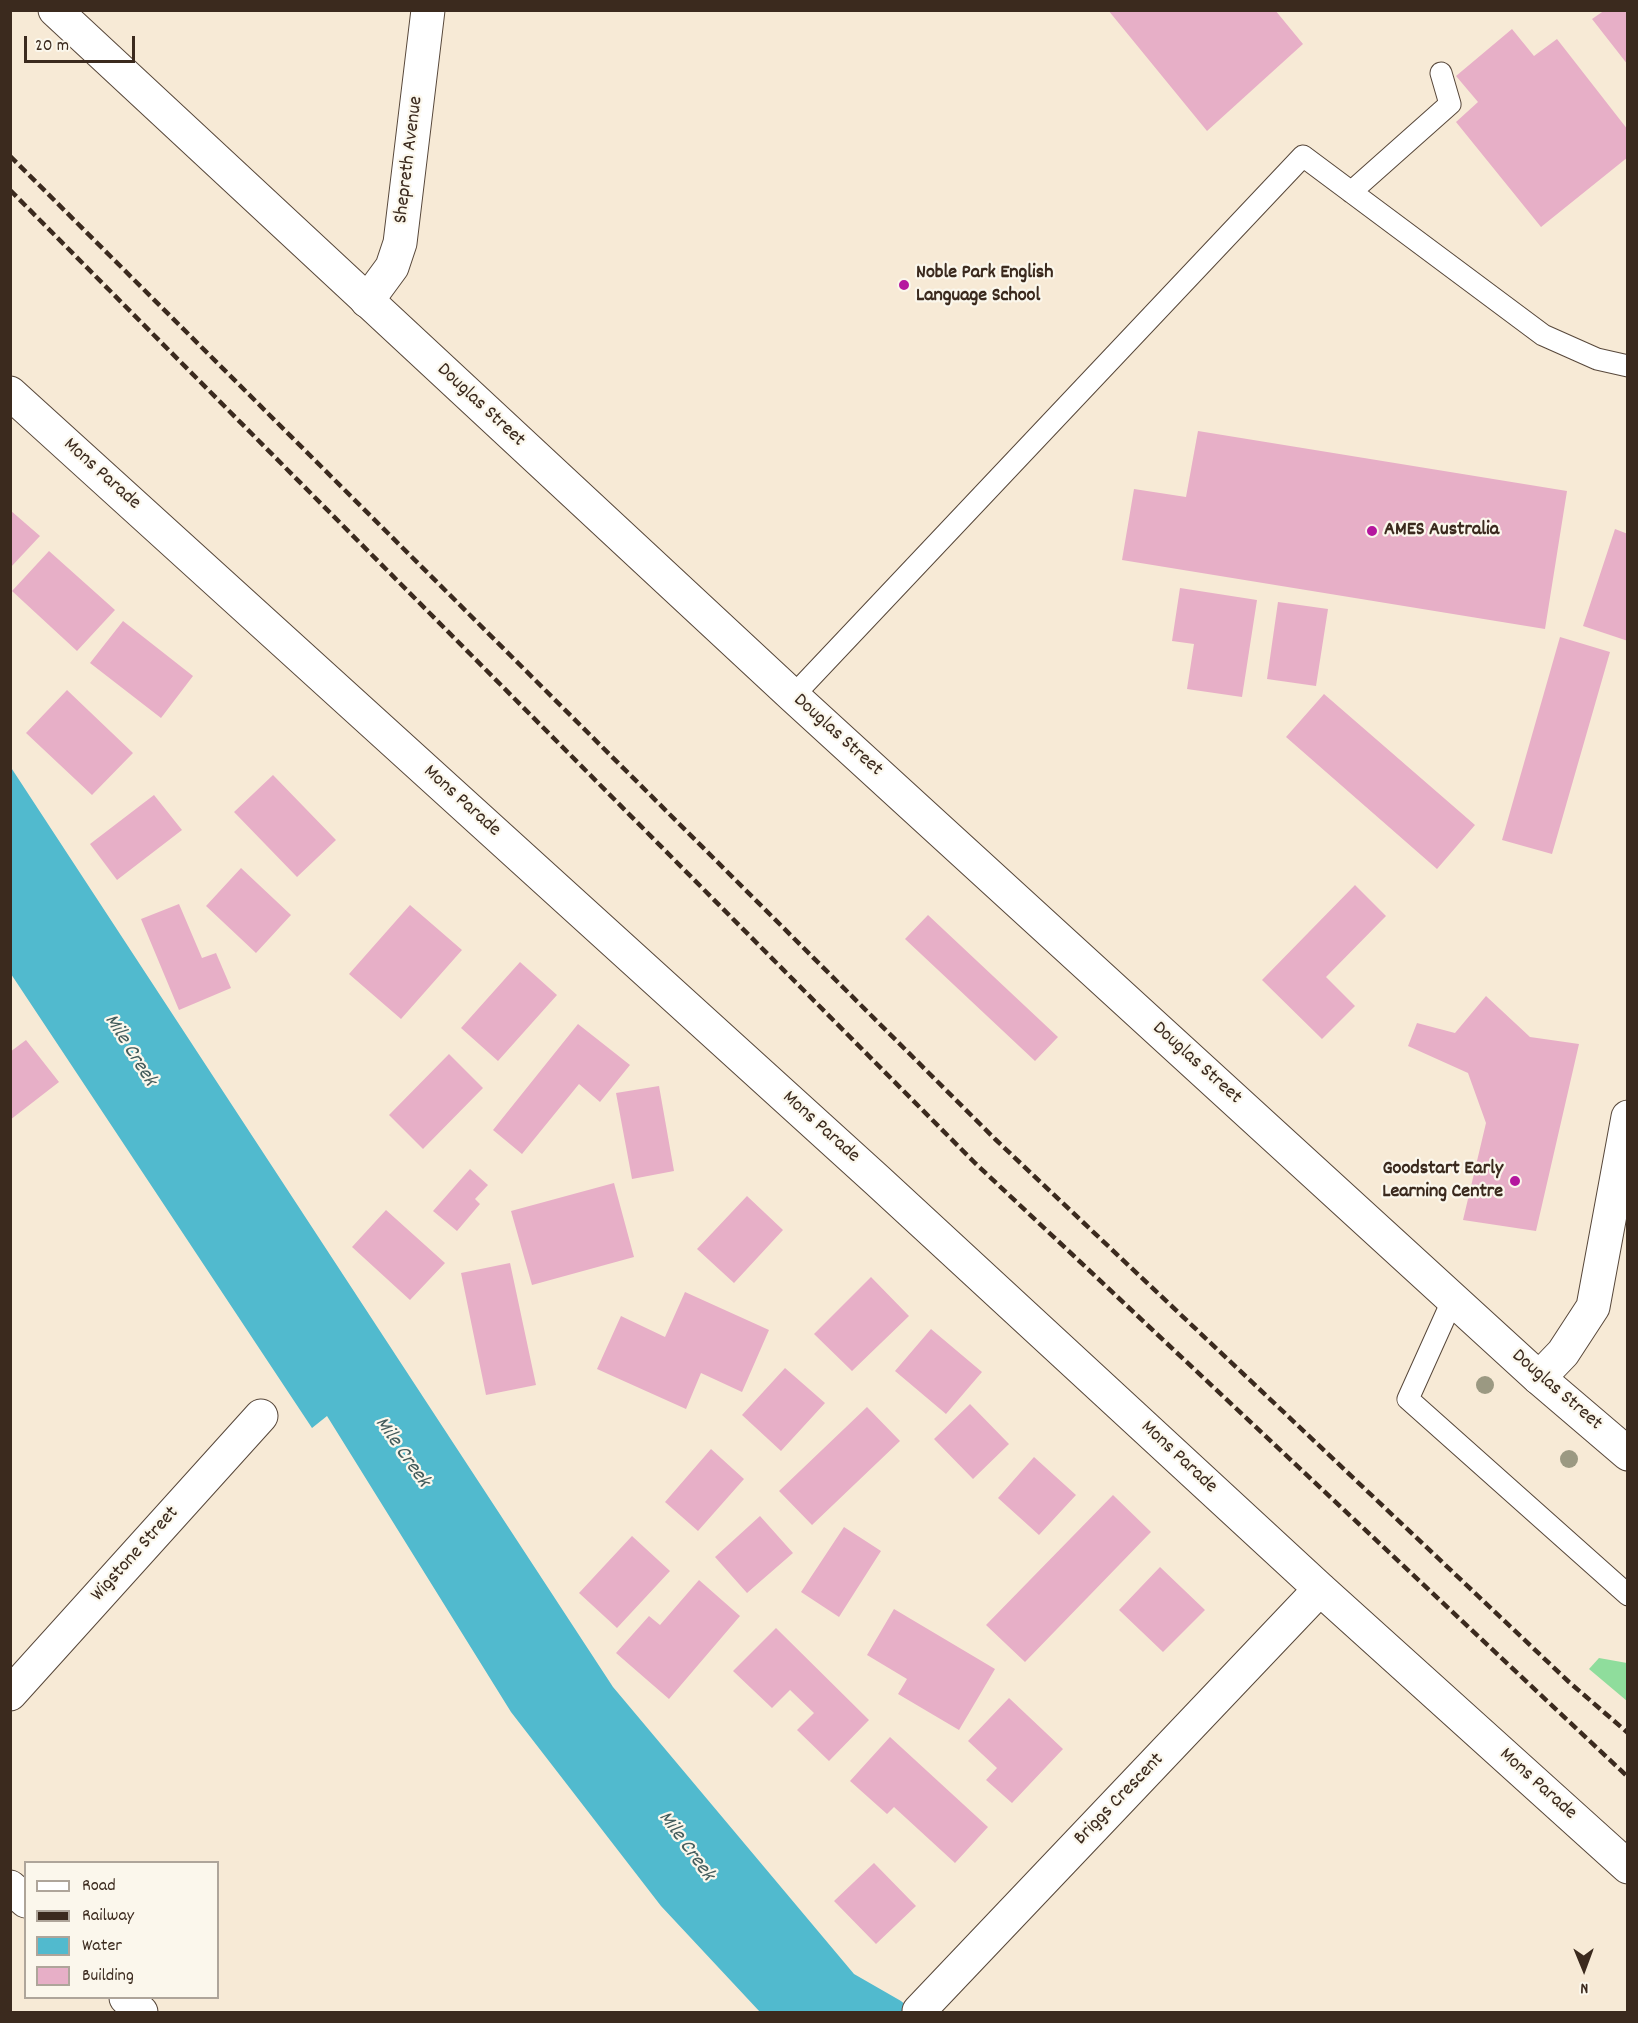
<!DOCTYPE html>
<html>
<head>
<meta charset="utf-8">
<style>
  body { margin:0 }
  #map { position:relative; width:1638px; height:2023px; overflow:hidden; background:#f7ead6; font-family:Dekko,sans-serif }
  canvas { display:block }
  .frame { position:absolute; inset:0; border:12px solid #3b2a1e; pointer-events:none }
  .legend { position:absolute; left:24px; top:1861px; width:195px; height:138px; box-sizing:border-box; background:#fbf7ec; border:2px solid #aea59a; margin:0; padding:8px 10px; list-style:none; font-size:18px; color:#3b2a1e }
  .legend li { display:flex; align-items:center; gap:12px; height:30px }
  .legend b { width:30px; border:2px solid #aea59a }
  .north { position:absolute; left:1554px; top:1939px; width:60px; height:60px; -webkit-text-stroke:4px #fbf7ec; paint-order:stroke; rotate:179deg; font-size:16px; font-weight:700; line-height:24px; text-align:center; color:#3b2a1e }
  .north::after { content:''; display:block; margin:auto; width:21px; height:27px; background:#3b2a1e; clip-path:polygon(50% 0,100% 100%,50% 72%,0 100%) }
  .scale { position:absolute; left:24px; top:36px; width:111px; height:27px; box-sizing:border-box; border:3px solid #3b2a1e; border-top:0; padding-left:8px; font-size:18px; line-height:21px; white-space:nowrap; color:#3b2a1e; -webkit-text-stroke:4px #fbf7ec; paint-order:stroke }
</style>
</head>
<body>
<div id="map">
<canvas width="1638" height="2023"></canvas>
<div class="frame"></div>
<ul class="legend">
<li><b style="height:8px;background:#fff"></b>Road</li>
<li><b style="height:8px;background:#3b2a1e"></b>Railway</li>
<li><b style="height:16px;background:#51bace"></b>Water</li>
<li><b style="height:16px;background:#e7afc7"></b>Building</li>
</ul>
<div class="north">N</div>
<div class="scale">20 m</div>
</div>
<script>
const c = document.querySelector('canvas').getContext('2d');
c.lineJoin = 'round';
function fillPath(path, color) { c.fillStyle = color; c.fill(path, 'evenodd'); }
const toPath = rows => new Path2D(rows.map(r => 'M' + r).join(''));
function stroke(path, color, width, dash) { c.strokeStyle = color; c.lineWidth = width; c.lineCap = dash ? 'butt' : 'round'; c.setLineDash(dash || []); c.stroke(path); }
function label(font, color, halo, rows, align = 'center') {
  c.font = font + ' Dekko,sans-serif'; c.lineWidth = 4.5; c.setLineDash([]); c.textBaseline = 'middle'; c.strokeStyle = halo; c.fillStyle = color; for (const [text, x, y, turn = 0] of rows) {
    c.save(); c.translate(x, y); c.rotate((+turn || 0) * Math.PI / 180); c.textAlign = isNaN(turn) ? turn : align; if (halo) c.strokeText(text, 0, 0); c.fillText(text, 0, 0); c.restore();
  }
}
fillPath(toPath([
  [1599,1658,1627,1663,1627,1701,1589,1669]
]), '#8fdd9c');
fillPath(toPath([
  [10,766,613,1687,854,1974,901,2001,914,2012,760,2012,661,1906,511,1712,327,1416,312,1428,11,974]
]), '#51bace');
fillPath(toPath([
  [1108,10,1275,10,1303,44,1207,131],
  [1605,10,1628,10,1628,65,1592,19],
  [1512,29,1534,56,1557,39,1628,130,1628,157,1541,227,1456,122,1478,102,1456,76],
  [1198,431,1567,491,1545,629,1122,560,1134,489,1186,497],
  [10,510,40,536,10,568],
  [1615,529,1628,534,1628,641,1583,626],
  [49,551,115,610,77,651,12,591],
  [1180,588,1257,600,1242,697,1187,689,1194,644,1172,641],
  [1278,602,1328,609,1316,686,1267,679],
  [123,621,193,676,161,718,90,663],
  [1560,637,1610,652,1552,854,1502,840],
  [67,690,133,753,92,795,26,733],
  [1324,694,1475,825,1437,869,1286,737],
  [273,775,336,840,297,877,234,812],
  [154,795,182,830,117,880,90,844],
  [241,868,291,915,256,953,206,906],
  [1355,885,1386,916,1326,977,1355,1006,1322,1039,1262,980],
  [179,904,202,958,216,953,231,988,179,1010,141,919],
  [410,905,462,950,401,1019,349,974],
  [928,915,1058,1037,1035,1061,905,939],
  [520,962,557,995,498,1061,461,1028],
  [1486,996,1530,1037,1579,1044,1536,1231,1463,1220,1486,1123,1468,1073,1408,1046,1417,1023,1455,1033],
  [578,1024,630,1065,600,1102,579,1084,522,1154,493,1130],
  [26,1040,59,1082,10,1120,10,1052],
  [449,1054,483,1088,423,1149,389,1115],
  [659,1086,674,1171,632,1179,616,1093],
  [470,1169,488,1185,475,1199,480,1204,457,1231,433,1211],
  [614,1183,634,1257,532,1285,511,1211],
  [747,1196,783,1230,734,1283,697,1249],
  [386,1210,445,1263,410,1300,352,1247],
  [510,1263,536,1385,486,1395,461,1273],
  [871,1277,909,1316,852,1371,814,1334],
  [685,1292,769,1330,742,1392,701,1373,686,1409,597,1369,621,1316,665,1337],
  [931,1329,982,1372,946,1414,895,1371],
  [785,1368,825,1403,781,1451,742,1415],
  [970,1404,1009,1444,973,1479,934,1439],
  [867,1407,900,1441,812,1525,779,1491],
  [711,1449,744,1479,698,1531,665,1502],
  [1034,1457,1076,1495,1039,1535,998,1498],
  [1113,1495,1151,1532,1025,1662,986,1625],
  [760,1516,793,1553,747,1593,715,1557],
  [844,1527,881,1551,839,1617,801,1592],
  [632,1536,670,1571,617,1628,579,1593],
  [1160,1567,1205,1610,1163,1652,1119,1610],
  [699,1580,740,1616,669,1699,616,1653,649,1616,660,1625],
  [894,1609,995,1669,959,1730,898,1694,907,1679,867,1655],
  [776,1628,869,1720,829,1761,797,1730,814,1713,790,1690,772,1708,733,1671],
  [1009,1698,1063,1749,1012,1803,986,1780,997,1768,968,1741],
  [890,1737,988,1827,955,1863,894,1807,887,1814,850,1781],
  [874,1863,916,1906,876,1944,834,1901]
]), '#e7afc7');
const service = toPath([
  [1351,192,1450,104,1441,73],
  [793,696,1303,156,1543,335,1597,359,1628,366],
  [1453,1299,1408,1399,1628,1595]
]);
const minor = toPath([
  [367,301,392,267,400,243,428,10],
  [10,393,878,1181,1320,1589,1628,1867],
  [1539,1378,1563,1353,1593,1307,1628,1117],
  [10,1694,261,1416],
  [10,1887,26,1901],
  [126,1998,141,2012],
  [919,2011,1320,1589]
]);
const secondary = toPath([
  [55,10,793,696,1539,1378,1628,1454]
]);
stroke(service, '#57473a', 23);
stroke(minor, '#57473a', 35);
stroke(secondary, '#57473a', 35);
stroke(service, '#fff', 21);
stroke(minor, '#fff', 33);
stroke(secondary, '#fff', 33);
stroke(toPath([
  [10,156,995,1139,1569,1682,1628,1733],
  [10,190,975,1163,1628,1777]
]), '#3b2a1e', 4.5, [9, 4.5]);
c.fillStyle = '#9b9982';
for (const [x, y] of [
  [1485,1385],
  [1569,1459]
]) { c.beginPath(); c.arc(x, y, 9, 0, 2 * Math.PI); c.fill(); }
for (const [x, y, r, color] of [
  [904,285,6,"#b5179e"],
  [1372,531,6,"#b5179e"],
  [1515,1181,6,"#b5179e"]
]) { const dot = new Path2D(); dot.arc(x, y, r, 0, 2 * Math.PI); c.fillStyle = color; c.fill(dot); stroke(dot, '#fbf7ec', 2); }
label('20px', '#3b2a1e', '#fbf7ec', [
  ["Shepreth Avenue",410,160,-83],
  ["Douglas Street",480,406,43],
  ["Mons Parade",101,475,42],
  ["Douglas Street",837,736,42],
  ["Mons Parade",461,802,42],
  ["Douglas Street",1196,1064,42],
  ["Mons Parade",820,1128,42],
  ["Douglas Street",1556,1391,41],
  ["Mons Parade",1178,1458,43],
  ["Wigstone Street",136,1555,-48],
  ["Mons Parade",1537,1785,42],
  ["Briggs Crescent",1120,1800,-46]
]);
label('bold 20px', '#3b2a1e', '#fbf7ec', [
  ["Noble Park English",916,274],
  ["Language School",916,297],
  ["AMES Australia",1384,531],
  ["Goodstart Early",1503,1170,"right"],
  ["Learning Centre",1503,1193,"right"]
], 'left');
label('italic 21px', '#435c5c', '#fbf7ec', [
  ["Mile Creek",129,1051,58],
  ["Mile Creek",401,1453,55],
  ["Mile Creek",685,1847,54]
]);
</script>
</body>
</html>
